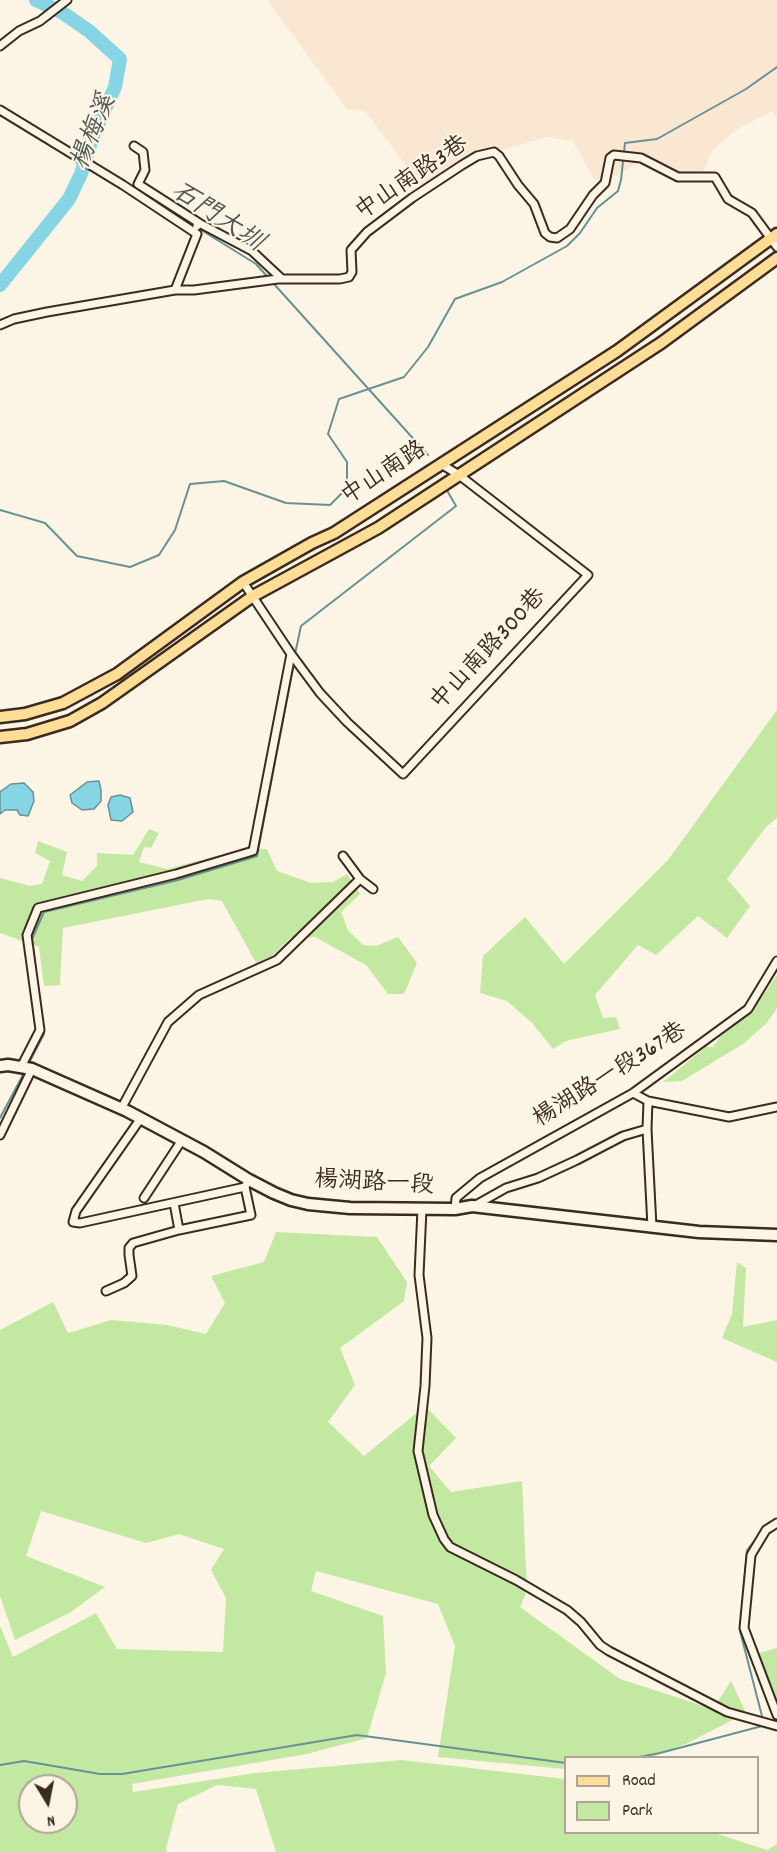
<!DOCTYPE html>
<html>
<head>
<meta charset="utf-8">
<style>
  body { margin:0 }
  #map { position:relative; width:777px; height:1852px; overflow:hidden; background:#fcf5e5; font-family:Dekko,sans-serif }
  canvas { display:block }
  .legend { position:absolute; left:564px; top:1756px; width:195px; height:78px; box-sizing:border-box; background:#fcf5e5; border:2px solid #afa495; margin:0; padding:8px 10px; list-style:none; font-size:18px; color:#3b2a1e }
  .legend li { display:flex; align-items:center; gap:12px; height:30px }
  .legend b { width:30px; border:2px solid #afa495 }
  .north { position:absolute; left:18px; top:1774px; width:60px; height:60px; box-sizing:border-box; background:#fcf5e5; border:2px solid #afa495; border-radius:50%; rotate:170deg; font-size:16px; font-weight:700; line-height:24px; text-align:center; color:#3b2a1e }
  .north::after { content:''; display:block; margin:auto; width:21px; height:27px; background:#3b2a1e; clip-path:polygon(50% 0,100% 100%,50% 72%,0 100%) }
</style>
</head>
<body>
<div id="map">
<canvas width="777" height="1852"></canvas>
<ul class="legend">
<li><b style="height:8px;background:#fedd96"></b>Road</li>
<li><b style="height:16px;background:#c3e8a2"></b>Park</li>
</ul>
<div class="north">N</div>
</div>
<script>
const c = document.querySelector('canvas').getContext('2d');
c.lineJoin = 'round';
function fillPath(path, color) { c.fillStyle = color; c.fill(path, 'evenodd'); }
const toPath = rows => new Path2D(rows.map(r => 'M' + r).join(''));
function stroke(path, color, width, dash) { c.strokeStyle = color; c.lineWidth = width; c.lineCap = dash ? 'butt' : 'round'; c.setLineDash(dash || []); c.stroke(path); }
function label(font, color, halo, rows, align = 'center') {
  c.font = font + ' Dekko,"LXGW WenKai TC",sans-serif'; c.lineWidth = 4.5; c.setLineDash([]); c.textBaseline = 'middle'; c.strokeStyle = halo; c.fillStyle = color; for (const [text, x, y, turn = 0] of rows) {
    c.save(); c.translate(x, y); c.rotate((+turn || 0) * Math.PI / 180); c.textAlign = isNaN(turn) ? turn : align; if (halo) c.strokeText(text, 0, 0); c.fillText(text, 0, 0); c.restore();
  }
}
fillPath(toPath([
  [267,0,777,0,777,117,772,111,739,128,712,150,702,175,677,172,644,160,604,182,593,178,573,141,546,137,496,152,487,148,422,187,365,111,347,109]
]), '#fae7d2');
fillPath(toPath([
  [777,710,777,818,766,827,727,879,750,906,727,938,698,916,656,955,638,945,595,995,603,1018,616,1017,620,1029,566,1041,553,1049,532,1023,507,1001,480,993,483,956,525,917,564,964,668,860],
  [149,829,159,833,151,848,144,847,139,862,167,869,244,849,267,849,277,871,311,883,333,882,347,874,360,894,341,912,348,930,363,945,376,946,398,937,417,963,404,994,388,994,366,965,315,937,290,938,272,956,256,963,222,901,208,899,63,928,60,985,44,986,39,947,0,933,0,878,30,886,42,884,50,861,35,853,38,841,67,852,62,875,82,881,97,866,97,853,133,855],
  [777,975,777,1008,766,1024,743,1044,682,1081,663,1082,706,1047,713,1047,720,1037,754,1009],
  [276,1232,377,1237,407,1282,404,1301,340,1348,355,1385,328,1422,364,1456,425,1406,456,1438,429,1466,451,1492,522,1481,527,1591,520,1607,620,1679,713,1709,731,1681,746,1713,688,1743,652,1757,566,1758,565,1769,438,1757,455,1646,438,1604,316,1571,311,1591,383,1616,386,1673,367,1738,307,1754,132,1784,133,1792,255,1773,402,1760,565,1779,566,1832,715,1833,767,1850,777,1844,777,1852,276,1852,256,1789,217,1785,178,1804,166,1848,167,1852,0,1852,0,1626,13,1657,96,1613,117,1649,223,1652,226,1598,211,1570,224,1549,179,1534,146,1543,41,1511,26,1556,105,1587,71,1612,15,1640,0,1596,0,1330,53,1302,68,1333,111,1320,167,1325,206,1334,225,1303,211,1276,264,1262],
  [30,1786,66,1786,66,1822,30,1822],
  [737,1262,746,1268,743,1327,777,1320,777,1362,722,1338,732,1314],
  [777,1648,777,1704,773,1698,759,1653]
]), '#c3e8a2');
const water = toPath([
  [99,781,101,790,101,801,94,809,82,810,72,803,70,795,87,782,99,781],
  [24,783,33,792,34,801,28,816,20,815,17,810,5,810,0,814,0,792,11,784,24,783],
  [120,795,130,798,133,812,122,821,111,820,108,805,111,797,120,795]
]);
fillPath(water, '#86d5e4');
stroke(water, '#689195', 1.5);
stroke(toPath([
  [143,194,256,264,428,455],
  [0,510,45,523,77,556,130,567,159,555,175,530,190,484,224,481,286,503,330,505,347,488,347,462,328,434,339,399,404,377,428,347,455,299,502,282,567,246,580,233,597,208,618,191,621,180,625,143,657,139,746,89,777,67],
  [295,654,301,626,456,506,445,487],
  [29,1063,44,1034,32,939,44,912,178,880,257,856,294,663],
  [0,1118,25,1071],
  [759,1535,747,1550,740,1631,763,1720],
  [634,1758,660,1753,766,1725],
  [0,1765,24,1761,100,1774,122,1774,357,1735,566,1763]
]), '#689195', 2);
stroke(toPath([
  [0,285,69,199,81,174,93,136,115,87,120,59,89,31,63,13,36,0]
]), '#86d5e4', 14);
const street = toPath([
  [0,46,19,31,40,21,67,0],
  [0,110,123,185,197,234,175,290],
  [134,146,143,152,145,170,138,184,199,223],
  [197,226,199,223,252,251,282,279],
  [0,325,14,319,47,312,175,290,194,290,278,279,340,279,349,277,352,272,351,250,367,232,412,198,462,165,477,156,494,152,499,156,518,185,534,204,545,233,550,237,557,238,570,229,593,195,605,183,610,158,614,155,641,158,678,177,715,177,728,199,752,213,777,247],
  [291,654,320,693,347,722,403,774,588,575,459,475,441,464],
  [343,856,360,879,373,889],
  [21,1067,40,1030,27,935,38,908,176,874,253,851,291,654,243,582],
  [633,1093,648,1101,729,1117,777,1107],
  [648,1101,647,1129,652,1227],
  [121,1109,168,1022,199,995,277,960,360,879],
  [141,1118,76,1211,73,1222,80,1223,245,1187],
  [0,1135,32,1069],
  [144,1198,182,1140],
  [174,1203,179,1230],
  [474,1206,506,1188,538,1178,577,1160,623,1136,647,1129],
  [422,1209,419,1275,427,1338,425,1386,418,1451,433,1515,444,1539,450,1547,516,1580,567,1610,581,1622,600,1645,609,1651,727,1712,777,1726],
  [455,1209,456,1198,480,1178,633,1093,748,1009,777,961],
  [106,1291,124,1283,132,1276,129,1255,129,1248,133,1243,179,1230,251,1215,245,1187,246,1185],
  [777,1523,766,1530,751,1555,744,1628,777,1715]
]);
const secondary = toPath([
  [0,1066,8,1065,32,1069,127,1111,204,1152,249,1180,274,1193,291,1200,308,1204,350,1208,455,1209,472,1206,699,1232,777,1235]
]);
const primary = toPath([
  [0,717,25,714,63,703,117,674,243,582,312,543,334,533,617,351,777,234],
  [0,737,27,734,70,721,102,703,253,596,378,528,661,343,777,258]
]);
stroke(street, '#3b2a1e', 11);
stroke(secondary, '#3b2a1e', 15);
stroke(primary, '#3b2a1e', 15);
stroke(street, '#fcf5e5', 7);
stroke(secondary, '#fcf5e5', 10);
stroke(primary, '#fedd96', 10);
label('24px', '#3b2a1e', '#fcf5e5', [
  ["中山南路3巷",413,180,-34],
  ["中山南路",385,475,-33],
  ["中山南路300巷",490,651,-47],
  ["楊湖路一段367巷",611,1077,-32],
  ["楊湖路一段",374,1185,3]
]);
label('italic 26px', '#4e5550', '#fcf5e5', [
  ["楊梅溪",96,133,-68],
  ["石門大圳",216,219,33]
]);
</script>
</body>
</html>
